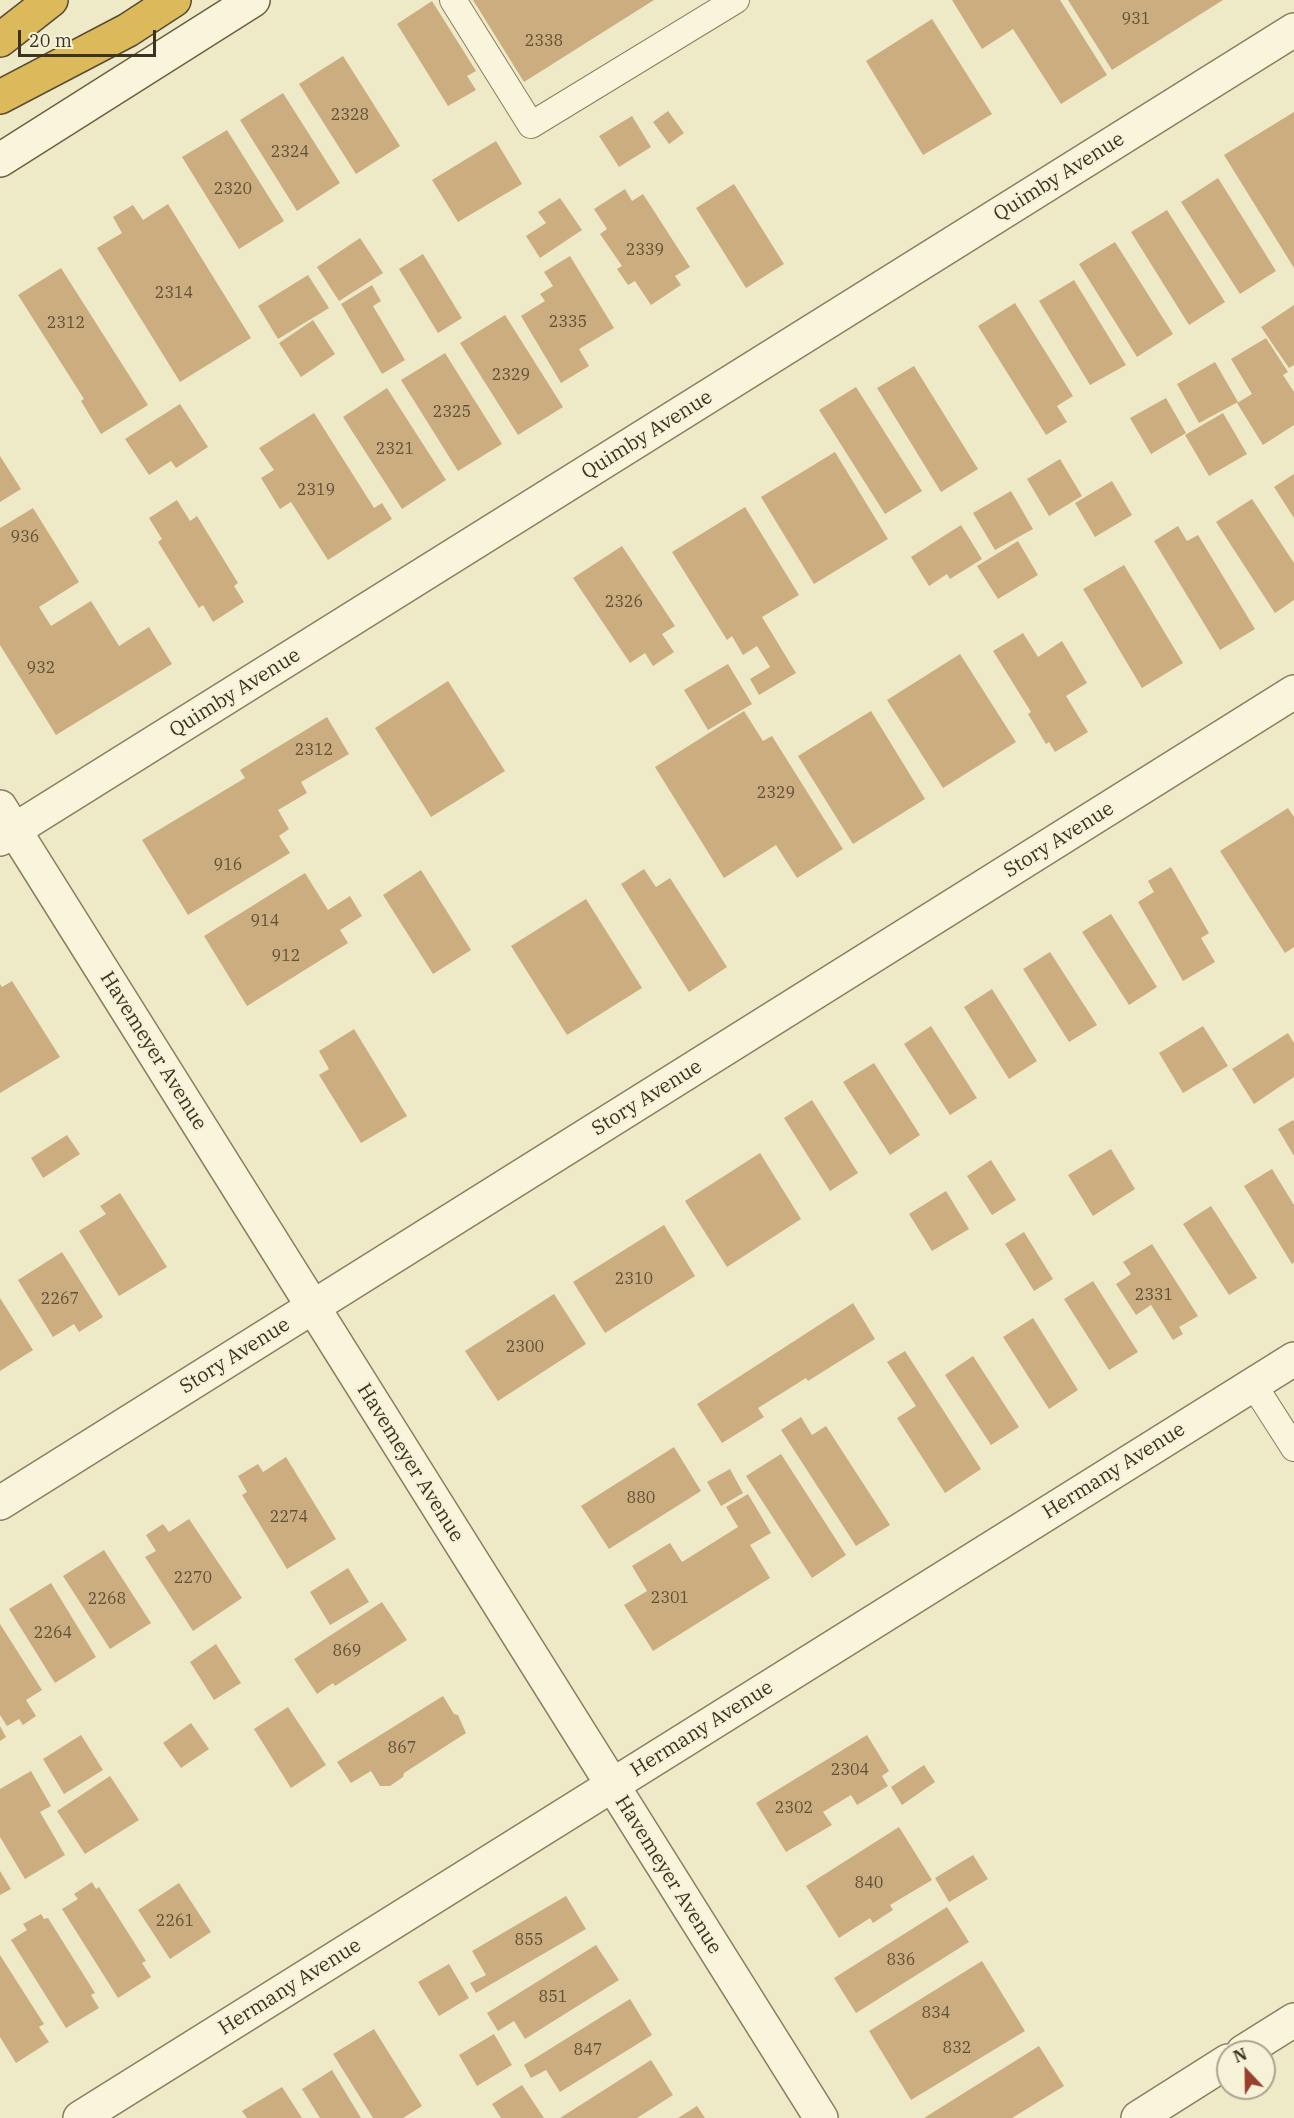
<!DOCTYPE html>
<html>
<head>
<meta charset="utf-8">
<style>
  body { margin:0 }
  #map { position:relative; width:1294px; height:2118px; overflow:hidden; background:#eeeac8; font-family:"IBM Plex Serif",serif }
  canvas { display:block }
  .north { position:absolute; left:1216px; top:2040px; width:60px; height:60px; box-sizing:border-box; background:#f6f2d8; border:2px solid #aba58e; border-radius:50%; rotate:338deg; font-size:16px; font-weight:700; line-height:24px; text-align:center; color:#3b3220 }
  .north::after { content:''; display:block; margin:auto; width:21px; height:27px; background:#99402d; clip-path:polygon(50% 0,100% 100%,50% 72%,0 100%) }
  .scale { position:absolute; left:18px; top:30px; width:138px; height:27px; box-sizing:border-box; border:3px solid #3b3220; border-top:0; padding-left:8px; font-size:18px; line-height:21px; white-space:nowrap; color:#3b3220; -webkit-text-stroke:4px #f6f2d8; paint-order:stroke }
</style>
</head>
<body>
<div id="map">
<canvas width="1294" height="2118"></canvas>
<div class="north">N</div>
<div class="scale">20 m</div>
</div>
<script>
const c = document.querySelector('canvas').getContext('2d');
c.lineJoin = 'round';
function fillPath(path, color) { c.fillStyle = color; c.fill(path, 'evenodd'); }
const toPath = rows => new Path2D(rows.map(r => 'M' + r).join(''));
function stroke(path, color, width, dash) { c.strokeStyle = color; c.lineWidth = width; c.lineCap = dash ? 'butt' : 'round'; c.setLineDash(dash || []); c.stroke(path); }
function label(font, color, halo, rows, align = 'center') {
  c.font = font + ' "IBM Plex Serif",serif'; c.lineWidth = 5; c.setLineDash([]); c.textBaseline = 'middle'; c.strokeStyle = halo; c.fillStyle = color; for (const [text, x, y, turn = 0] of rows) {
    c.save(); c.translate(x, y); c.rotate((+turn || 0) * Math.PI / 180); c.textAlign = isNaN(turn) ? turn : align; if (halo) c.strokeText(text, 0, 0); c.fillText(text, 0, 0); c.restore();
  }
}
fillPath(toPath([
  [473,0,654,0,524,82],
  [952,0,1060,0,1107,75,1061,104,1013,29,982,49],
  [1068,0,1223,0,1112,70],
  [432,1,476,71,467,76,476,90,448,106,397,24],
  [932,19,992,114,923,155,866,61],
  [343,56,400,146,356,174,299,84],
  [283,93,340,183,297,211,240,120],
  [668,111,684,133,669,144,653,122],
  [1294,112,1294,268,1224,155],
  [632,116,651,147,619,167,599,136],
  [227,130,284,221,239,249,182,157],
  [496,141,522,184,458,222,432,180],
  [1218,178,1276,271,1240,294,1181,202],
  [734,184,784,264,746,288,696,208],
  [625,189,632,201,643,194,690,267,675,276,681,285,651,305,635,281,628,285,617,269,622,266,600,234,607,229,594,209],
  [560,198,582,230,540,258,526,236,546,223,538,212],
  [168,204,251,338,180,382,97,248,122,233,113,217,133,205,143,220],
  [1167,210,1225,302,1189,325,1131,232],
  [360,238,383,273,339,301,317,267],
  [1115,242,1173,334,1137,357,1079,264],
  [423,254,462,318,438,333,399,269],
  [570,256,614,328,579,349,589,366,561,383,521,316,545,301,540,294,553,286,544,272],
  [61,268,148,405,101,434,81,401,84,399,18,295],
  [308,275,329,308,278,339,258,306],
  [1074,280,1126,365,1090,385,1039,301],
  [372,285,381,301,373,306,405,360,382,374,341,304],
  [1015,303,1073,396,1057,406,1067,422,1046,435,978,326],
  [1294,305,1294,365,1289,368,1261,327],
  [505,315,563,407,518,435,460,343],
  [313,320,335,354,301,377,279,343],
  [1266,338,1288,372,1283,375,1294,392,1294,425,1263,445,1237,403,1252,394,1231,359],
  [445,353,502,444,458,471,401,380],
  [1215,362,1238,402,1199,423,1177,384],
  [914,366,978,469,941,492,877,388],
  [856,387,922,491,885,514,819,410],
  [387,388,446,480,402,509,343,417],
  [1166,398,1186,433,1151,454,1130,418],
  [180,404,208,447,176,468,171,461,149,475,125,439],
  [314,413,374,508,382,503,392,519,328,560,291,502,280,509,261,478,274,470,259,448],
  [1223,413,1247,454,1209,476,1185,435],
  [835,452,888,539,814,584,761,497],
  [0,456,21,489,0,502],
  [1060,459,1082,496,1049,516,1027,479],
  [1294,474,1294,518,1274,487],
  [1112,481,1132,515,1095,537,1075,503],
  [1011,491,1033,529,995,550,973,513],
  [1252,499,1294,563,1294,600,1275,613,1216,522],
  [177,500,190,521,197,516,238,583,234,586,244,602,213,622,203,605,199,608,158,542,162,539,149,518],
  [745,507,799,595,762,617,796,673,759,695,750,679,770,667,757,646,743,655,732,636,727,640,672,552],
  [33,508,79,582,39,607,51,626,91,601,119,646,149,627,172,664,56,735,0,645,0,528],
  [961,525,982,559,950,579,947,574,929,586,911,557],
  [1178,526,1187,541,1198,535,1255,629,1220,650,1154,541],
  [1018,541,1038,575,998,599,977,566],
  [622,546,675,626,662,634,674,652,653,666,645,653,630,663,573,578],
  [1124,565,1183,663,1142,688,1083,589],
  [1023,633,1038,657,1062,641,1087,683,1066,696,1088,732,1055,752,1049,742,1046,744,1028,714,1031,712,993,651],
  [960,654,1016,742,943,788,887,700],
  [728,664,752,704,708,730,684,690],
  [448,681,505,771,431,817,375,728],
  [744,711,763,741,772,736,843,849,797,878,776,845,724,878,655,767],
  [871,711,925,799,853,844,798,756],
  [327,717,349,754,301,782,307,793,278,810,289,829,279,836,290,853,188,915,142,840,245,778,240,770],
  [1288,808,1294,817,1294,947,1285,953,1220,851],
  [1171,867,1209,933,1201,938,1215,962,1183,981,1138,902,1154,892,1148,881],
  [644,869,656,887,670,878,727,967,689,992,621,884],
  [421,870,471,950,433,974,383,895],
  [305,873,328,910,350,896,362,916,340,930,348,943,247,1006,204,936],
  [586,899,642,988,567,1035,511,946],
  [1111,914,1157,987,1129,1005,1082,932],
  [1050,952,1097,1025,1069,1042,1023,969],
  [12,981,60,1057,0,1093,0,984,2,987],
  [992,989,1037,1061,1009,1079,964,1007],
  [931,1026,977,1098,950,1115,904,1044],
  [1203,1026,1228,1066,1183,1093,1159,1053],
  [354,1029,407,1116,361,1143,319,1075,329,1069,319,1051],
  [1288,1033,1294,1043,1294,1077,1254,1104,1232,1069],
  [874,1063,920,1135,890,1155,843,1082],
  [812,1100,858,1173,830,1191,784,1118],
  [1293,1120,1294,1122,1294,1156,1278,1129],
  [67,1135,80,1154,43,1178,31,1158],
  [1111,1149,1135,1189,1093,1216,1068,1175],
  [760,1153,801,1219,727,1267,685,1201],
  [991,1160,1016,1200,992,1215,967,1176],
  [1272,1169,1294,1205,1294,1262,1292,1264,1244,1186],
  [946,1191,969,1229,932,1251,909,1214],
  [120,1193,167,1267,119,1296,79,1231,106,1214,100,1206],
  [1211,1206,1257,1278,1229,1295,1183,1224],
  [664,1225,695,1276,605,1333,573,1282],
  [1024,1232,1053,1279,1034,1291,1005,1244],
  [1152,1244,1198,1316,1179,1327,1183,1334,1173,1340,1151,1305,1136,1315,1116,1284,1131,1274,1123,1262],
  [62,1252,103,1317,79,1332,74,1324,53,1337,18,1280],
  [1093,1281,1138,1352,1109,1370,1064,1299],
  [554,1294,586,1344,498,1401,465,1351],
  [0,1298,33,1350,0,1371],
  [853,1303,875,1339,808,1381,806,1378,758,1408,764,1417,722,1443,697,1404],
  [1033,1318,1078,1390,1049,1409,1003,1337],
  [905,1351,981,1469,945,1493,897,1418,916,1406,887,1362],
  [973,1356,1019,1427,991,1445,945,1375],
  [801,1417,812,1435,826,1426,890,1525,856,1546,781,1430],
  [674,1447,701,1491,609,1549,581,1506],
  [781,1454,846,1555,812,1578,746,1476],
  [286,1457,336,1539,287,1569,242,1495,247,1492,238,1476,258,1464,263,1472],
  [730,1469,743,1493,721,1506,707,1482],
  [748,1494,771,1533,750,1545,770,1578,653,1651,624,1605,647,1591,632,1566,670,1543,682,1562,738,1527,726,1507],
  [189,1519,242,1598,193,1631,145,1557,156,1551,146,1535,163,1524,169,1532],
  [104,1550,151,1623,110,1649,63,1576],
  [348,1568,369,1602,330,1625,310,1592],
  [51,1583,96,1657,55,1683,9,1609],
  [382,1602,407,1640,335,1686,333,1683,317,1694,294,1659],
  [0,1624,42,1690,26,1700,36,1716,23,1725,19,1719,7,1726,0,1715],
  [216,1644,241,1683,214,1700,190,1662],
  [443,1696,454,1714,458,1715,466,1733,404,1773,403,1777,390,1786,380,1786,371,1771,351,1783,337,1762],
  [288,1707,326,1765,291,1788,254,1729],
  [191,1723,209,1749,181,1768,163,1743],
  [0,1726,6,1737,0,1741],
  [81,1735,103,1770,64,1794,43,1759],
  [867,1735,889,1771,882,1776,888,1786,857,1805,851,1795,823,1812,832,1825,786,1852,756,1803],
  [924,1765,935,1782,902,1805,891,1787],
  [31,1771,51,1806,40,1812,65,1855,25,1879,0,1837,0,1789],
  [110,1776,139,1820,85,1854,57,1811],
  [899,1827,932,1880,890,1905,893,1910,873,1923,870,1918,839,1938,806,1886],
  [973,1855,988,1879,949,1902,935,1878],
  [0,1871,11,1889,0,1895],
  [92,1882,96,1889,99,1887,146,1961,142,1963,151,1977,118,1998,62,1909,78,1899,74,1894],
  [179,1883,211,1932,170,1959,138,1910],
  [566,1896,586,1929,476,1993,470,1983,486,1975,472,1951],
  [947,1907,969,1942,856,2013,834,1978],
  [41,1914,44,1919,48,1918,95,1993,91,1995,99,2008,66,2028,11,1940,27,1930,23,1924],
  [596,1945,619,1980,525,2039,514,2021,498,2031,487,2013],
  [0,1955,44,2024,39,2027,49,2042,16,2063,0,2037],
  [982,1961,1025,2031,911,2100,869,2031],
  [449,1964,469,1998,439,2016,418,1982],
  [630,1999,652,2035,560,2092,546,2070,531,2078,524,2065],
  [374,2029,422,2106,403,2118,373,2118,333,2054],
  [494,2034,512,2065,477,2086,459,2055],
  [1039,2046,1064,2086,1012,2118,924,2118],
  [651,2060,673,2095,637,2118,560,2118],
  [332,2070,361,2118,320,2118,302,2089],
  [522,2085,544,2118,501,2118,492,2104],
  [282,2087,302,2118,247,2118,242,2111],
  [697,2106,705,2118,678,2118]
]), '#ccad7f');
const lane = toPath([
  [453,0,531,125,736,0],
  [1253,1384,1294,1448]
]);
const street = toPath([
  [0,807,821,2118],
  [0,839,1294,30],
  [0,1503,1294,692],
  [1243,2052,1294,2020],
  [80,2118,1294,1359],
  [1138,2118,1228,2061]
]);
const secondary = toPath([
  [0,160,253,0]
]);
const highway = toPath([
  [0,40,51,0],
  [0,97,128,30,174,0]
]);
stroke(lane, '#8b7d5d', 28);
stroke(street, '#8b7d5d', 36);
stroke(secondary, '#6d5e40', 36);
stroke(highway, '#594b31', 36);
stroke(lane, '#f9f5dc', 26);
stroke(street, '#f9f5dc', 33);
stroke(secondary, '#f9f5dc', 33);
stroke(highway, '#dcba5b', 33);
label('16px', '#5f5138', null, [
  ["931",1136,19],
  ["2338",544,41],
  ["2328",350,115],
  ["2324",290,152],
  ["2320",233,189],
  ["2339",645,250],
  ["2314",174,293],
  ["2335",568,322],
  ["2312",66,323],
  ["2329",511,375],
  ["2325",452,412],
  ["2321",395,449],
  ["2319",316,490],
  ["936",25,537],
  ["2326",624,602],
  ["932",41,668],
  ["2312",314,750],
  ["2329",776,793],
  ["916",228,865],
  ["914",265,921],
  ["912",286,956],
  ["2310",634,1279],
  ["2331",1154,1295],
  ["2267",60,1299],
  ["2300",525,1347],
  ["880",641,1498],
  ["2274",289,1517],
  ["2270",193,1578],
  ["2301",670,1598],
  ["2268",107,1599],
  ["2264",53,1633],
  ["869",347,1651],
  ["867",402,1748],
  ["2304",850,1770],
  ["2302",794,1808],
  ["840",869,1883],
  ["2261",175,1921],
  ["855",529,1940],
  ["836",901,1960],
  ["851",553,1997],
  ["834",936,2013],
  ["832",957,2048],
  ["847",588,2050]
]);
label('20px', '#3b3220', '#f6f2d8', [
  ["Quimby Avenue",1059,177,-32],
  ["Quimby Avenue",647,435,-32],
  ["Quimby Avenue",235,693,-32],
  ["Story Avenue",1059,840,-32],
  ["Havemeyer Avenue",153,1051,58],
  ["Story Avenue",647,1098,-32],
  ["Story Avenue",235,1356,-32],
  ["Havemeyer Avenue",410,1463,58],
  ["Hermany Avenue",1114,1471,-32],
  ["Hermany Avenue",702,1729,-32],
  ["Havemeyer Avenue",668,1875,58],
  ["Hermany Avenue",290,1987,-32]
]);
</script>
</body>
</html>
